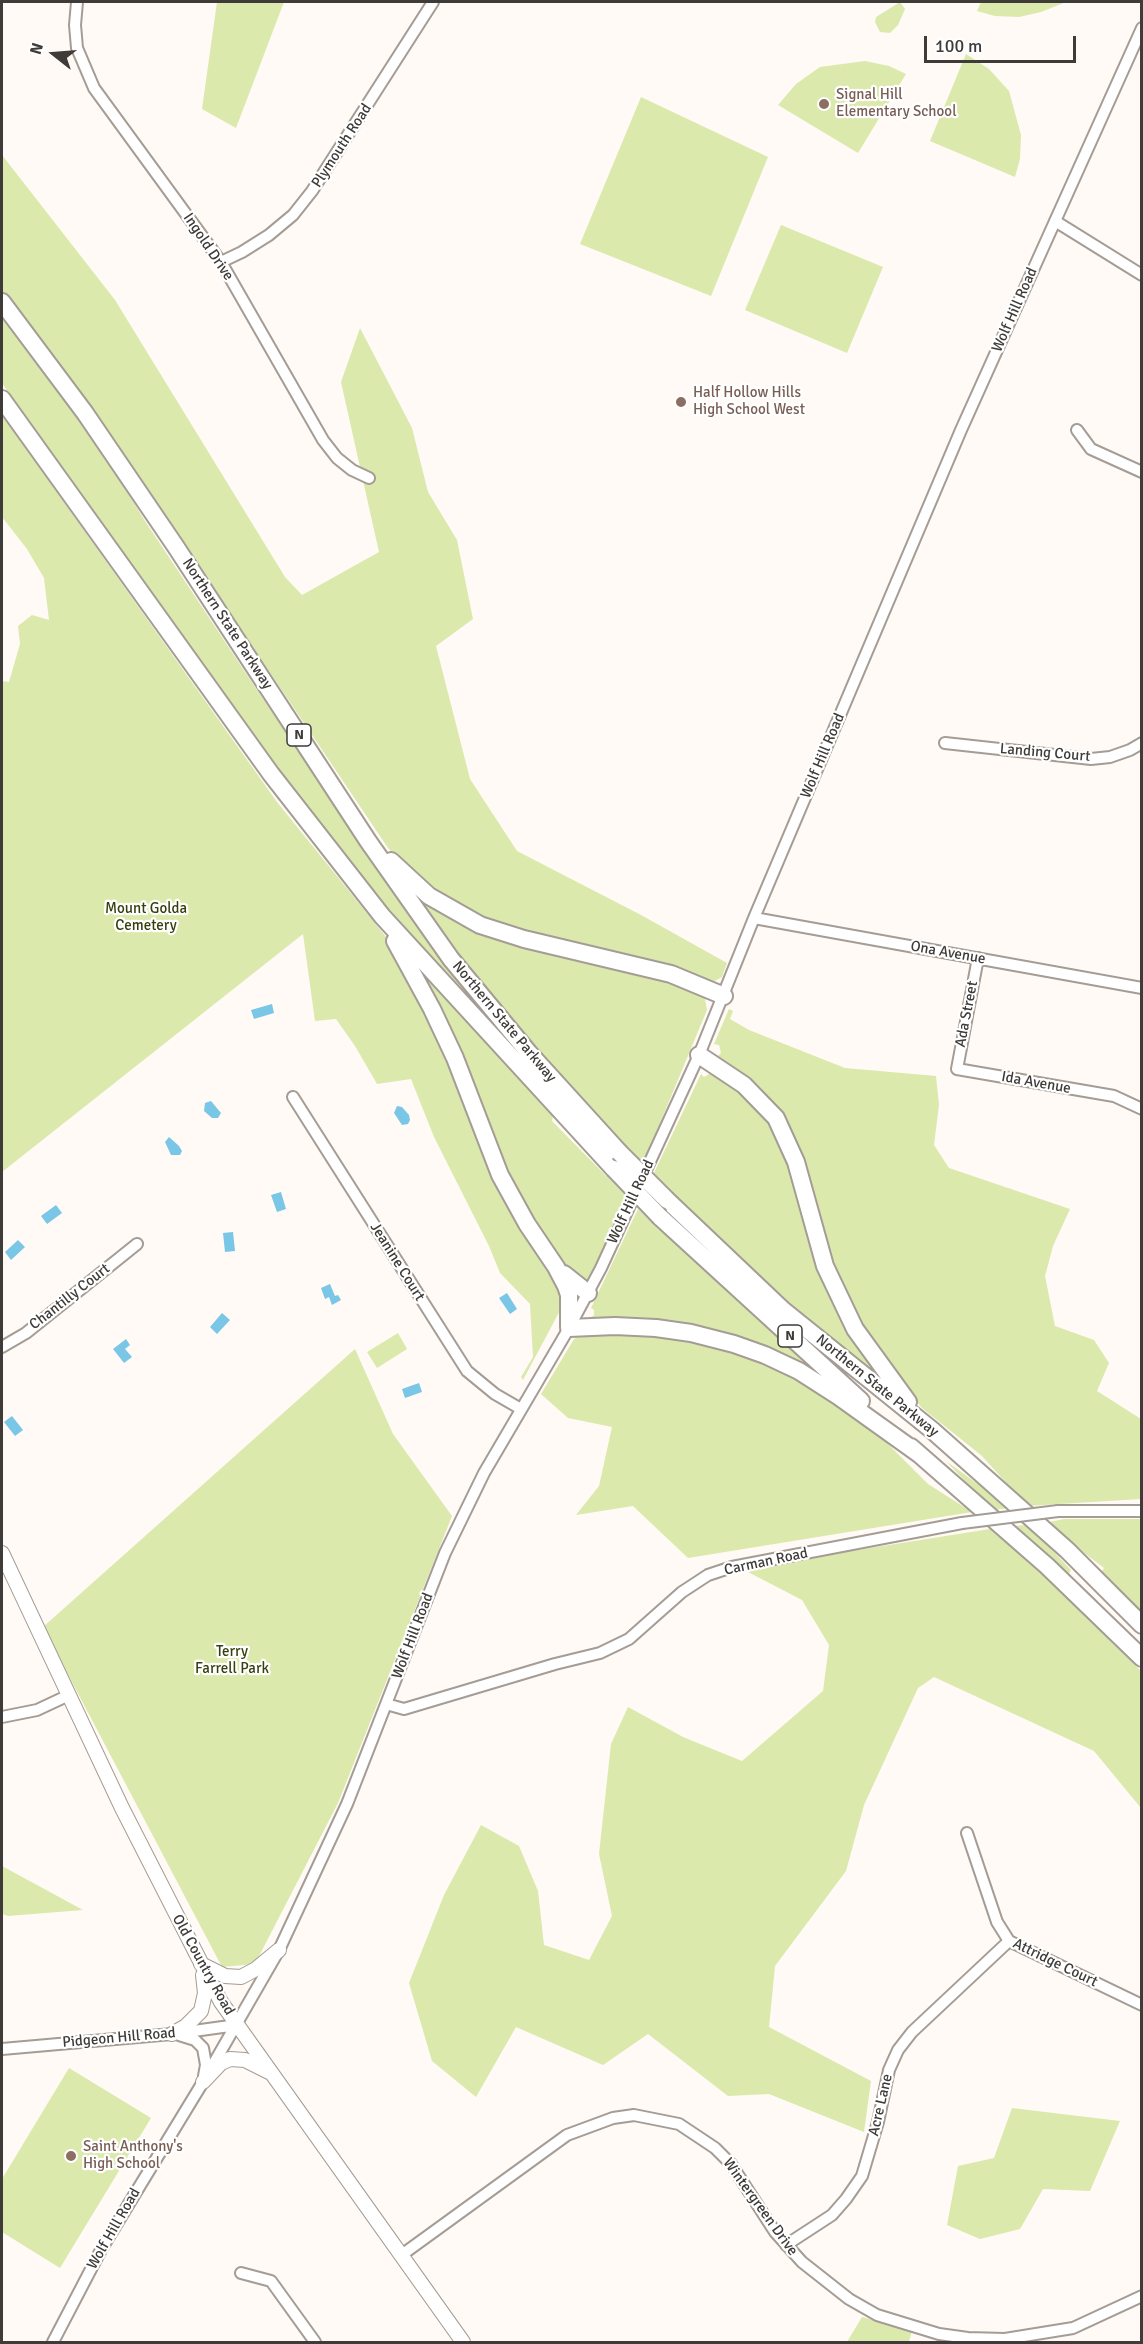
<!DOCTYPE html>
<html>
<head>
<meta charset="utf-8">
<style>
  body { margin:0 }
  #map { position:relative; width:1143px; height:2344px; overflow:hidden; background:#fffaf5; font-family:Signika,sans-serif }
  canvas { display:block }
  .frame { position:absolute; inset:0; border:3px solid #3e3b38; pointer-events:none }
  .north { position:absolute; left:24px; top:24px; width:60px; height:60px; -webkit-text-stroke:4px #fff; paint-order:stroke; rotate:287deg; font-size:16px; font-weight:700; line-height:24px; text-align:center; color:#3e3b38 }
  .north::after { content:''; display:block; margin:auto; width:21px; height:27px; background:#3e3b38; clip-path:polygon(50% 0,100% 100%,50% 72%,0 100%) }
  .scale { position:absolute; left:924px; top:36px; width:152px; height:27px; box-sizing:border-box; border:3px solid #3e3b38; border-top:0; padding-left:8px; font-size:18px; line-height:21px; white-space:nowrap; color:#3e3b38; -webkit-text-stroke:4px #fff; paint-order:stroke }
</style>
</head>
<body>
<div id="map">
<canvas width="1143" height="2344"></canvas>
<div class="frame"></div>
<div class="north">N</div>
<div class="scale">100 m</div>
</div>
<script>
const c = document.querySelector('canvas').getContext('2d');
c.lineJoin = 'round';
function fillPath(path, color) { c.fillStyle = color; c.fill(path, 'evenodd'); }
const toPath = rows => new Path2D(rows.map(r => 'M' + r).join(''));
function stroke(path, color, width, dash) { c.strokeStyle = color; c.lineWidth = width; c.lineCap = dash ? 'butt' : 'round'; c.setLineDash(dash || []); c.stroke(path); }
function label(font, color, halo, rows, align = 'center') {
  c.font = font + ' Signika,sans-serif'; c.lineWidth = 4.5; c.setLineDash([]); c.textBaseline = 'middle'; c.strokeStyle = halo; c.fillStyle = color; for (const [text, x, y, turn = 0] of rows) {
    c.save(); c.translate(x, y); c.rotate((+turn || 0) * Math.PI / 180); c.textAlign = isNaN(turn) ? turn : align; if (halo) c.strokeText(text, 0, 0); c.fillText(text, 0, 0); c.restore();
  }
}
fillPath(toPath([
  [217,2,284,2,236,128,202,109],
  [900,2,905,9,898,25,890,33,880,32,875,22,876,17],
  [981,2,1066,2,1041,12,1019,17,995,16,977,11],
  [966,54,989,69,1009,91,1021,135,1020,159,1015,177,930,141],
  [865,61,889,66,906,74,858,153,778,105,796,84,820,67],
  [641,97,768,157,711,296,580,244],
  [2,155,115,300,285,577,302,595,379,552,341,382,360,328,412,428,428,492,457,540,473,619,436,646,470,779,517,851,641,915,727,963,722,977,713,982,714,986,490,924,444,900,408,870,388,848,119,448,39,338,2,291],
  [781,225,883,267,847,353,745,310],
  [2,311,71,399,145,521,251,681,438,957,519,1055,403,929,337,847,229,706,85,505,2,383],
  [2,415,277,802,387,938,421,997,561,1281,564,1303,523,1380,521,1377,533,1357,530,1304,500,1273,489,1246,434,1137,411,1079,377,1084,355,1046,336,1019,315,1021,303,934,2,1172,2,681,9,682,20,644,18,626,32,615,49,620,44,578,27,549,2,517],
  [408,883,438,907,669,977,708,997,705,999,707,1010,643,1164,516,1029,462,964],
  [423,975,553,1116,552,1121,630,1200,587,1280,583,1279,581,1283,576,1279,549,1247,508,1183,420,978],
  [729,1009,733,1011,730,1019,749,1030,845,1068,936,1076,939,1105,934,1145,949,1168,1070,1209,1053,1246,1045,1276,1055,1326,1094,1340,1109,1363,1097,1391,1141,1419,1141,1499,1027,1506,982,1456,922,1408,897,1378,851,1311,819,1228,798,1144,785,1117,761,1089,718,1056,721,1053,719,1045,714,1044],
  [712,1069,759,1107,779,1135,820,1266,883,1375,880,1378,737,1260,738,1255,653,1175,701,1074,704,1077,711,1073],
  [638,1209,659,1230,661,1228,811,1368,808,1372,768,1351,592,1322,590,1318,594,1315,594,1310,591,1308],
  [592,1332,699,1339,796,1375,882,1438,928,1484,972,1512,688,1558,633,1506,576,1515,599,1486,612,1427,568,1418,541,1394,574,1339,584,1333],
  [398,1333,407,1349,377,1368,367,1352],
  [355,1349,393,1434,452,1516,338,1803,255,1964,222,1967,43,1627],
  [946,1461,1011,1508,992,1510],
  [1064,1519,1141,1519,1141,1618,1100,1574,1104,1568,1045,1523],
  [1029,1525,1071,1570,1069,1574,1010,1526],
  [996,1528,1141,1671,1141,1808,1094,1751,934,1677,918,1688,864,1805,846,1871,775,1966,769,2027,871,2081,864,2132,769,2094,728,2096,648,2034,603,2065,516,2027,476,2097,432,2061,409,1983,444,1895,481,1825,519,1846,538,1891,544,1945,589,1960,612,1916,599,1854,611,1744,628,1707,683,1737,742,1761,823,1691,829,1645,802,1600,748,1572,782,1562],
  [2,1866,13,1872,83,1910,8,1916,2,1914],
  [69,2068,151,2118,60,2268,2,2232,2,2179],
  [1012,2108,1120,2121,1090,2191,1043,2189,1020,2229,980,2239,947,2225,958,2166,994,2158],
  [862,2317,912,2331,909,2342,847,2342]
]), '#dbe9ac');
fillPath(toPath([
  [272,1004,274,1013,254,1019,251,1010],
  [211,1101,221,1113,218,1118,212,1118,204,1111,205,1103],
  [397,1106,402,1107,409,1115,410,1120,408,1124,402,1125,394,1113],
  [169,1137,179,1146,182,1151,180,1155,171,1155,165,1142],
  [281,1192,286,1209,277,1212,271,1195],
  [56,1205,62,1213,47,1224,41,1216],
  [233,1232,235,1251,225,1252,223,1233],
  [18,1240,25,1247,11,1260,5,1252],
  [330,1284,335,1296,338,1295,341,1300,332,1305,329,1297,325,1299,321,1288],
  [507,1293,517,1309,510,1314,499,1298],
  [222,1313,230,1320,217,1334,210,1327],
  [126,1339,130,1345,125,1349,132,1357,124,1363,113,1349],
  [419,1383,422,1392,405,1398,402,1389],
  [12,1416,23,1430,15,1436,4,1422]
]), '#79c6e6');
const minor = toPath([
  [77,2,75,25,77,48,94,88,221,262,323,440,337,458,352,470,369,478],
  [1055,221,1142,275],
  [221,262,242,252,269,235,293,215,312,191,433,2],
  [1077,430,1091,449,1142,472],
  [945,743,1091,759,1110,757,1130,750,1142,743],
  [754,918,1142,988],
  [978,958,957,1069,1114,1096,1142,1109],
  [293,1097,467,1371,495,1394,521,1409],
  [2,1347,26,1333,137,1244],
  [1058,1511,1142,1511],
  [386,1704,404,1709,555,1664,600,1653,629,1639,682,1592,708,1575,732,1567,962,1523],
  [2,1717,37,1710,67,1696],
  [967,1833,997,1922,1009,1941,1142,2005],
  [179,2035,195,2040,203,2048,206,2065,204,2076],
  [2,2049,172,2034,237,2025],
  [786,2245,832,2215,846,2199,862,2176,878,2122,889,2070,898,2050,912,2032,1009,1941],
  [403,2254,567,2135,613,2118,634,2115,679,2124,715,2148,731,2164,775,2232,802,2262,849,2299,877,2315,939,2334,968,2338,1005,2339,1073,2328,1142,2296],
  [241,2273,271,2281,315,2342],
  [53,2342,102,2248,203,2082,279,1950,347,1804,445,1553,484,1473,569,1328,601,1268,699,1055,754,918,961,430,1142,28]
]);
const major = toPath([
  [2,1553,122,1808,221,2002,463,2342],
  [201,1964,225,1976,241,1977,256,1969,279,1950],
  [172,2034,186,2026,201,2011,205,1993,203,1975],
  [203,2082,221,2063,230,2059,245,2060,269,2072]
]);
const highway = toPath([
  [2,302,85,413,176,547,368,841,451,959,529,1053,619,1152],
  [2,399,271,774,382,916,614,1169],
  [391,861,429,896,480,925,524,939,671,974,724,996],
  [395,941,432,1009,455,1058,500,1175,527,1224,556,1267,566,1286,569,1295,569,1328,615,1326,656,1328,691,1333,734,1344,765,1355,799,1371,838,1396,919,1454],
  [699,1055,744,1085,776,1118,796,1162,825,1266,855,1329,908,1402],
  [667,1200,783,1310,932,1430,1067,1550,1142,1625],
  [660,1217,861,1401],
  [564,1274,588,1293],
  [911,1447,1047,1566,1142,1658]
]);
stroke(minor, '#a49c95', 14);
stroke(major, '#a49c95', 16);
stroke(highway, '#a49c95', 20);
stroke(minor, '#fff', 10);
stroke(major, '#fff', 14);
stroke(highway, '#fff', 16);
const minorBridge = toPath([
  [962,1523,1058,1511]
]);
const highwayBridge = toPath([
  [619,1152,667,1200],
  [614,1169,660,1217]
]);
stroke(minorBridge, '#a49c95', 14, []);
stroke(highwayBridge, '#a49c95', 20, []);
stroke(minorBridge, '#fff', 10);
stroke(highwayBridge, '#fff', 16);
for (const [x, y, r, color] of [
  [824,104,6,"#8d6e63"],
  [681,402,6,"#8d6e63"],
  [71,2156,6,"#8d6e63"]
]) { const dot = new Path2D(); dot.arc(x, y, r, 0, 2 * Math.PI); c.fillStyle = color; c.fill(dot); stroke(dot, '#fff', 2); }
for (const [x, y, w] of [
  [299,735,24],
  [790,1336,24]
]) { const box = new Path2D(); box.roundRect(x - w / 2, y - 11, w, 22, 4.5); c.fillStyle = '#fff'; c.fill(box); stroke(box, '#3e3b38', 1.5); }
label('bold 14px', '#3e3b38', null, [
  ["N",299,735],
  ["N",790,1336]
]);
label('15px', '#785e54', '#fff', [
  ["Signal Hill",836,95],
  ["Elementary School",836,112],
  ["Half Hollow Hills",693,393],
  ["High School West",693,410],
  ["Saint Anthony's",83,2147],
  ["High School",83,2164]
], 'left');
label('15px', '#3e3b38', '#fff', [
  ["Plymouth Road",342,146,-57],
  ["Ingold Drive",208,247,56],
  ["Wolf Hill Road",1015,310,-66],
  ["Northern State Parkway",227,624,57],
  ["Landing Court",1045,753,5],
  ["Wolf Hill Road",823,756,-67],
  ["Ona Avenue",948,953,10],
  ["Ada Street",967,1014,-79],
  ["Northern State Parkway",504,1022,50],
  ["Ida Avenue",1036,1083,10],
  ["Wolf Hill Road",631,1202,-65],
  ["Jeanine Court",397,1262,58],
  ["Chantilly Court",70,1297,-38],
  ["Northern State Parkway",877,1386,39],
  ["Carman Road",766,1562,-12],
  ["Wolf Hill Road",413,1636,-69],
  ["Attridge Court",1055,1963,26],
  ["Old Country Road",203,1965,61],
  ["Pidgeon Hill Road",119,2038,-5],
  ["Acre Lane",881,2105,-77],
  ["Wintergreen Drive",760,2207,54],
  ["Wolf Hill Road",114,2229,-60]
]);
label('15px', '#373f0d', '#fff', [
  ["Mount Golda",146,909],
  ["Cemetery",146,926],
  ["Terry",232,1652],
  ["Farrell Park",232,1669]
]);
</script>
</body>
</html>
